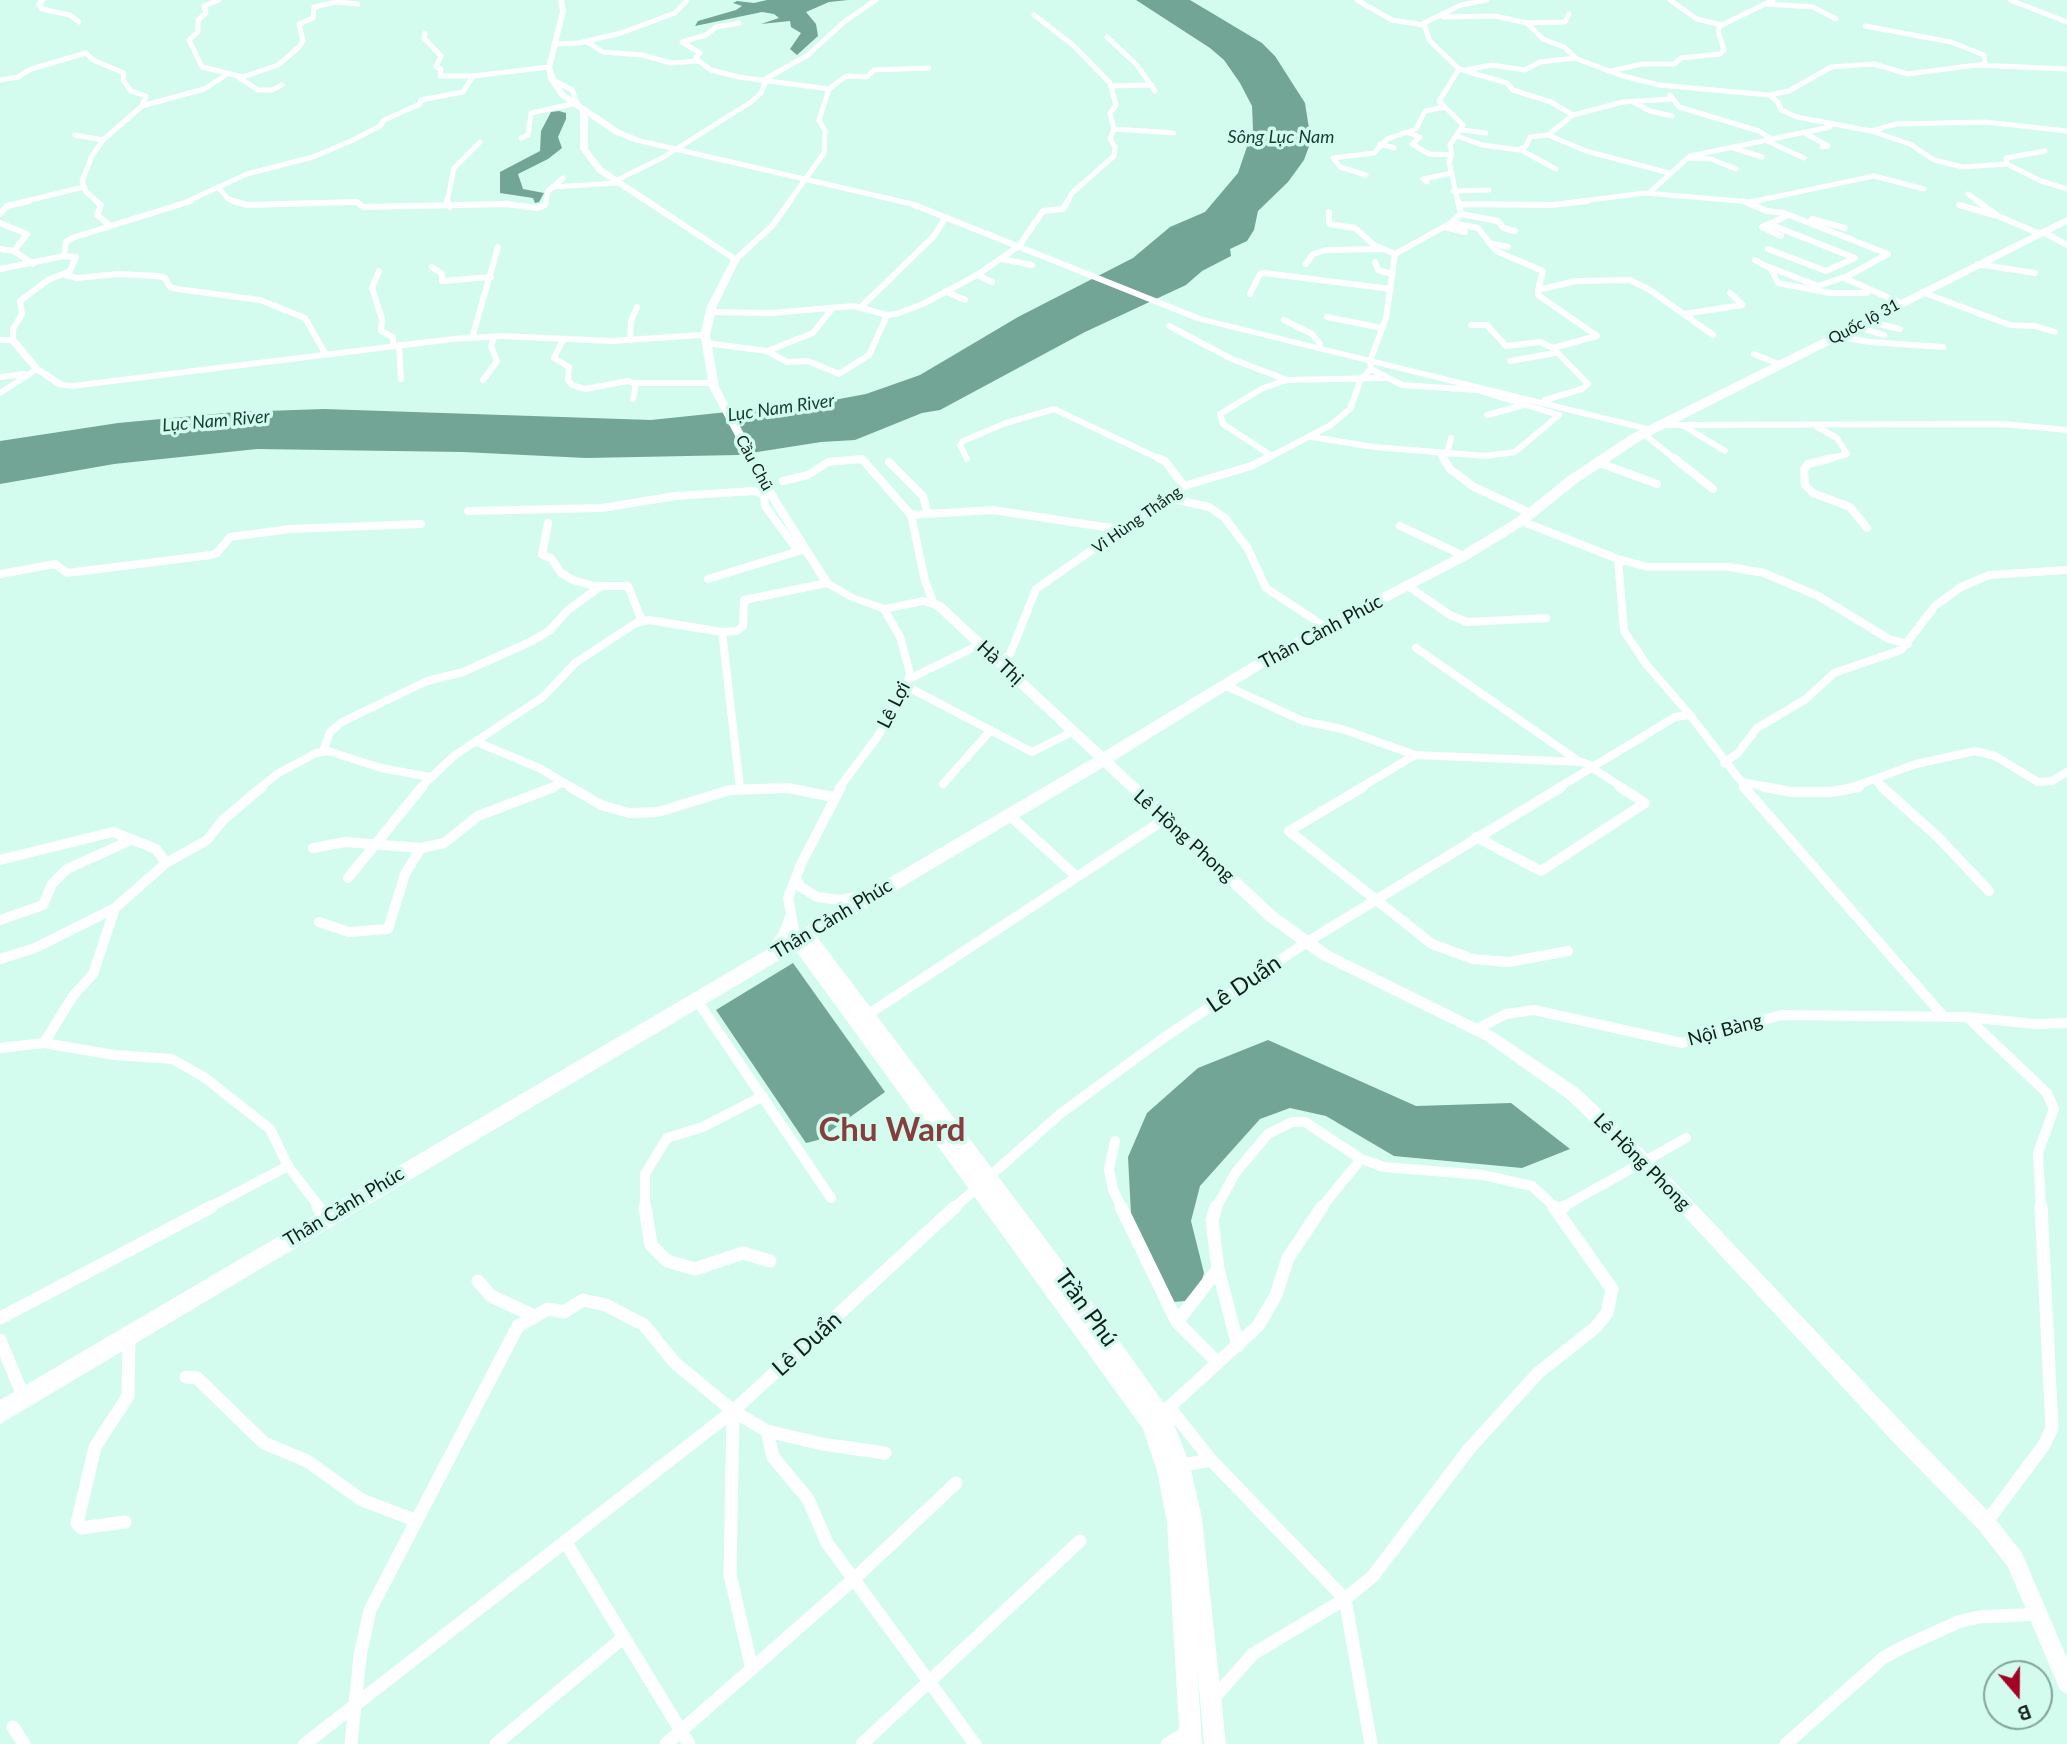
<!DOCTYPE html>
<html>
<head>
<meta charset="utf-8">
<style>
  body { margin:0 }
  #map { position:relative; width:2067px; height:1744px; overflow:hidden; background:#d3fbee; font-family:Lato,sans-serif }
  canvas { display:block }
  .north { position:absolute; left:1983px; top:1660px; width:70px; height:70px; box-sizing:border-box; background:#d3fbee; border:2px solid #85a399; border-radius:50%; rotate:160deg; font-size:19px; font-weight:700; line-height:28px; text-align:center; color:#101f1a }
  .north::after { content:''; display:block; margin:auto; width:24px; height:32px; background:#a20424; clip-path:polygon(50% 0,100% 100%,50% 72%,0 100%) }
</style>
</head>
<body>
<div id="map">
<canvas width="2067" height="1744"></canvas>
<div class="north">B</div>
</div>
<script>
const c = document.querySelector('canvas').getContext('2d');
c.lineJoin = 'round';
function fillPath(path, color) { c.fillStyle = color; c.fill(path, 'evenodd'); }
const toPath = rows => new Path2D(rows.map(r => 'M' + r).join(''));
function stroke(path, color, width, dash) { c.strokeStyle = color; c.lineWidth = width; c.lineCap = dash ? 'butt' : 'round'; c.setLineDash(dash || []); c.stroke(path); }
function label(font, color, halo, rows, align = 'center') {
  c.font = font + ' Lato,sans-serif'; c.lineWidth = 7; c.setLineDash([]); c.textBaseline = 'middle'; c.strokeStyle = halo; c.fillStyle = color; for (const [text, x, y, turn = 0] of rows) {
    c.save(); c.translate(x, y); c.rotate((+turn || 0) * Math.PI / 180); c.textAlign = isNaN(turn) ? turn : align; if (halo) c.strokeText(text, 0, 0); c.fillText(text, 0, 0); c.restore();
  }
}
fillPath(toPath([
  [767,0,848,0,829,2,806,12,816,24,818,36,797,55,790,49,801,33,791,27,790,21,761,24,779,18,774,14,762,12,695,26,698,21,736,10,742,6,733,3,737,1,754,3],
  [1136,0,1190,0,1262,43,1275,56,1305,103,1311,141,1304,160,1288,182,1258,211,1254,230,1247,241,1230,249,1231,256,1202,271,1186,285,1085,332,940,410,922,413,855,440,821,442,738,455,586,458,463,452,257,449,114,464,0,484,0,441,118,423,236,412,324,409,651,420,823,402,866,394,920,375,1018,317,1133,258,1170,227,1205,212,1238,173,1253,129,1252,106,1240,83,1224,60,1210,48],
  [559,111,566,113,566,119,558,137,562,148,548,159,518,174,523,189,544,193,539,202,535,203,533,198,500,193,500,172,540,151,541,131,551,112],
  [793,963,885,1092,818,1140,806,1143,716,1010],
  [1268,1040,1416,1106,1511,1103,1570,1149,1522,1168,1394,1156,1326,1116,1290,1108,1260,1119,1200,1186,1191,1221,1204,1273,1201,1283,1185,1301,1173,1302,1131,1214,1128,1157,1147,1113,1198,1068]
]), '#72a596');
stroke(toPath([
  [43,0,39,4,42,9,70,15,79,22],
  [219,0,204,6,206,13,198,20,198,32,189,40,202,67,243,77,278,65,298,48,303,41,299,24,313,18,314,7,336,2,358,4],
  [1357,0,1392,20,1423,25],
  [1670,0,1697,19,1722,25,1773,0],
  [2010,0,2067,22],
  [1766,4,1813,7,1836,19],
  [1034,15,1073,45,1110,83,1116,105,1110,113,1114,129,1110,139,1115,147,1114,156,1072,193,1067,202],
  [1443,17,1495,16,1527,23,1565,22,1569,14],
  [1527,23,1543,39,1564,47,1577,59,1623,76,1659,85,1769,95,1778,102,1781,110,1797,117,1871,131,1910,144,1934,160,1963,167,2007,164,2041,181,2067,189],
  [1865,26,1951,42,1984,55,1985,65],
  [425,33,424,38,441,56,436,67,441,69,440,76,473,76,549,67],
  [1107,37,1137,65,1155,91],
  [586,41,603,52,642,55,671,63,699,61,711,70,739,77,829,89],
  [555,44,579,43,621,33,675,13,687,0],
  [699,61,696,57,700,53,682,42,706,35,716,27,739,23],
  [1459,69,1507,83,1513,90,1551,102,1573,115,1623,102,1671,99],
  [1466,70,1491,65,1525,70,1540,62,1575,58],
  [1611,71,1642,64,1674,64,1681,58,1720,54,1724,50,1718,31,1720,25],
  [238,77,258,90,272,90,282,85],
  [0,80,18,77,31,69,86,53,93,60,124,73,123,80,131,91,146,96,143,103,146,105],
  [1111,86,1152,85],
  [1670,95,1679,107,1759,131,1770,138],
  [1769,95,1789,91,1831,67,1874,64,1908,74,1976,65,2067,69],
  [1633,102,1650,111,1672,116],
  [1114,129,1174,133],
  [1462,130,1486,133],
  [1871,131,1896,124,1985,122,2067,131],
  [1803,132,1828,146,1822,147],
  [1409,133,1420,137,1412,144,1429,154,1452,155],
  [75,135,103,140],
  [1548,135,1586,151,1669,173],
  [1457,136,1482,145,1519,150,1526,146,1530,137,1548,135,1573,115],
  [521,138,528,135,531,113,577,103,572,90,552,79],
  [1765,140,1804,158],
  [1380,144,1394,148],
  [1733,148,1762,157],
  [1521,150,1556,169],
  [1688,158,1711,159,1736,169],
  [2007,163,2006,158,2045,151],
  [1366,175,1340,167,1333,158,1374,153,1387,139,1416,129,1425,111,1444,107],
  [615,181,662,158,751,102,761,93,767,78,808,55,844,22,876,0],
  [1427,182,1423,179,1452,173],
  [218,187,228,199,238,202],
  [552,187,618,183],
  [1453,191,1489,190],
  [1649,193,1690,156,1830,127],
  [1968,194,1979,202],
  [22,202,84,187],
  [98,202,86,192,82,181,92,156,103,140,142,106,204,89,226,75],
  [186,202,247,174,313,157,353,140,380,126,384,120,420,104,421,100,463,92,473,76],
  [354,202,357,202],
  [447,202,454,168,480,142],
  [546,202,548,191,563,178],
  [789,202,824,153,825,131,819,120,829,89,846,76,867,77,874,70,929,68],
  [1458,202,1449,162,1452,155,1450,145,1463,125,1439,101,1459,69,1429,40,1424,23,1461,5,1487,0],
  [1574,202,1645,193,1751,202],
  [1751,202,1874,176,1924,189]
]), '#fff', 5);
stroke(toPath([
  [96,201,101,205,97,215,108,224],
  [233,201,247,205,357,202,363,207,506,204,537,208,545,205,546,201],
  [447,201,450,207],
  [1458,201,1461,214,1451,223,1395,254,1386,318,1370,361,1371,369,1402,385,1477,390,1559,415],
  [1743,201,1767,211,1784,213,1888,254,1844,278,1901,303],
  [1977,201,1998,216,2040,234],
  [1751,202,1758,201],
  [1459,204,1553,205,1587,201],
  [1959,205,1994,215],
  [1329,212,1329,224,1355,228,1374,245,1395,254],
  [0,214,7,206,29,201],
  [1461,214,1498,221,1503,228,1515,231],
  [1812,219,1845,228],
  [0,223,27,234,14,251],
  [1451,223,1478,228,1496,251,1543,271,1538,290],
  [1444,227,1465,232],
  [2043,232,2067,245],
  [1781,236,1762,227,1789,215],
  [1489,243,1508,247],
  [0,249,14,251,33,264],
  [1768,249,1826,271,1855,258,1769,224],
  [64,256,66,242,72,238,191,201],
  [736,259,772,226,790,201],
  [1002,259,1032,265],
  [1755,260,1771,269,1778,283,1830,293,1867,293],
  [1375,262,1378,270,1392,274],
  [1306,264,1313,254,1326,250,1379,249],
  [1977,264,2035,273],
  [432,267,442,274,442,281,491,277],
  [1769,267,1818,286,1845,277],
  [0,269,64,256,76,257,70,271,48,280,20,301,22,314,13,329,13,340],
  [379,271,372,288,382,319,381,331,393,337,393,345],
  [65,275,77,278,118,274,157,276,165,278,170,287,177,289,260,300,305,318,326,355],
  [977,275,992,282],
  [945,291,965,300],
  [1922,292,2010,325,2035,326,2055,332],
  [1250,294,1260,274,1264,273,1391,289],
  [861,307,934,236,946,217],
  [710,312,771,313,854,306,887,315,896,314,923,304,977,275,1019,246,1043,211,1063,209,1068,201],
  [1684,314,1743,305,1730,293],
  [1327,317,1382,328],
  [1284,320,1312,334,1320,344],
  [1866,321,1900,329],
  [1471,325,1487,325,1506,346,1540,342,1553,348],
  [1169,326,1232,359,1287,380],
  [1855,326,1884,335],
  [1836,336,1870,342,1943,347],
  [472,338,498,247],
  [563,340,554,358,569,367,568,380,572,385,585,389,628,381,636,384,633,399],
  [630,340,631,321,637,307],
  [706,343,767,351,787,362,808,361,839,374,869,355,887,315],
  [399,345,401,379],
  [767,351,813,333,831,310],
  [1754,354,1781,365],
  [1510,361,1555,353],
  [0,377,24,374],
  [483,380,497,361,491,346,494,337],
  [634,383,713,383],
  [0,393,37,369],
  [1545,400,1582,389,1588,384,1553,348,1597,336,1538,295,1538,290,1576,281,1630,280,1650,290,1713,335],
  [1487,415,1524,405],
  [1662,425,2004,424,2067,430],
  [1684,426,1725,451],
  [1817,427,1837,438,1847,454,1825,460],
  [1644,434,1676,460],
  [1312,437,1374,447,1486,456,1515,452,1559,415],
  [1440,454,1444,460],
  [1447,454,1451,438],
  [1272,456,1223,424,1220,414,1263,388,1287,380,1384,378],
  [967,459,960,445,963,441,1006,423,1054,409,1162,460],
  [855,460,863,460],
  [1264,460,1331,425,1350,409,1361,379,1371,369]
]), '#fff', 6);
stroke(toPath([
  [1158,458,1165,461,1184,486],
  [1443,458,1450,469,1474,487,1530,513],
  [1674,458,1713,489],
  [1832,458,1808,464,1804,470,1805,485,1813,493,1850,507,1867,528],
  [889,462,923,496,928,514],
  [1597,462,1657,484],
  [783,481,808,475,828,462,862,459,911,515,925,581,934,604],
  [1169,498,1209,507,1225,518,1248,549,1266,588,1327,628],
  [468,511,602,508,675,496,754,491,764,494,765,506,798,551],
  [911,515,993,510,1124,530],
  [1521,521,1618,559,1648,567,1730,567,1764,573,1818,596,1889,639,1908,644],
  [548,523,542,555,551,558,561,573,573,580,594,586,628,586,642,621],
  [1400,526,1464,556],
  [1618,559,1624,631,1646,664,1690,715],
  [0,574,55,564,67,573,211,555,217,553,230,537,290,529,421,524],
  [708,579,802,550],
  [1408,586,1450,615,1467,622,1546,618],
  [722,632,740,788],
  [1416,648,1580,762],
  [1001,664,1010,654,1036,589,1184,486,1251,466,1267,458],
  [909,679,981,644],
  [1224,685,1303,721,1342,729,1415,755,1581,762,1593,766],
  [906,686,1032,752,1072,732],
  [477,742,539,768,573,788],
  [323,751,330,732,342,722,427,681,463,672,530,642,549,631,568,610,601,586],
  [1724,763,1738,753,1757,728,1806,699,1834,673,1901,650,1935,606,1961,587,1989,575,2067,570],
  [1591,767,1623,788],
  [1876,781,1884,788],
  [1742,782,1773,788],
  [943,784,991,730],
  [260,788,277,774,316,753,328,751,381,768,430,777],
  [420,788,455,755,543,697,575,663,636,623,649,620,722,632,737,631,743,626,744,600,827,583],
  [549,788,563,783],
  [779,788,790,788],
  [839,788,878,736,908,682,910,673,900,637,884,609],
  [1360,788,1415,755],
  [1558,788,1675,717,1690,715,1746,788],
  [1850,788,1916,764,1975,751,1995,756,2038,782,2052,781,2067,772]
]), '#fff', 8);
stroke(toPath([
  [570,787,601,805,629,813,658,812,730,790,788,788,833,797],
  [740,787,740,790],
  [1363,787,1289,831,1432,944,1473,959,1509,962,1568,951],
  [1744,787,1944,1017],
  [1764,787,1791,792,1831,792,1859,787],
  [1882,787,1938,837,1989,891],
  [1008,814,1077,877],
  [1476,837,1541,871,1645,803,1620,787],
  [313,848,345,842,421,848,444,843,478,816,554,787],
  [0,860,113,832,156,849,166,863],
  [348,878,422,787],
  [796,879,801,887,817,897,840,900,868,895],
  [0,920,43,905,52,884,67,869,131,840],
  [319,922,349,932,388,929,405,874,421,848],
  [796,940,788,898,801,864,841,787],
  [770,953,783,935,790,917],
  [0,959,35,948,115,908,166,863,207,840,223,820,262,787],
  [696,999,831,1198],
  [864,1017,1165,819],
  [1967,1017,2047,1093,2054,1109,2038,1153,2041,1208],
  [1475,1030,1506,1014,1534,1010,1682,1043,1781,1015,1967,1017,2034,1024,2067,1023],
  [44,1043,73,996,93,974,115,908],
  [0,1048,44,1043,114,1055,172,1059,204,1077,270,1129,288,1166,320,1208],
  [1115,1141,1109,1169,1113,1190,1122,1208],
  [208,1208,288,1166],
  [645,1208,645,1174,667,1138,703,1127,763,1096],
  [954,1208,1060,1114,1162,1039,1307,942,1561,787],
  [1216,1208,1236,1172,1268,1134,1292,1122,1305,1122,1361,1159,1384,1167,1483,1175,1532,1186,1556,1208],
  [1321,1208,1361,1159],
  [1561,1208,1686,1138]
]), '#fff', 10);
stroke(toPath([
  [318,1207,326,1217],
  [645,1207,651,1245,667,1261,695,1269,743,1253,770,1261],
  [1121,1207,1177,1322,1218,1363],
  [1216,1207,1212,1220,1218,1269,1238,1346],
  [1558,1210,1564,1207],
  [478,1281,491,1296,532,1315],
  [0,1318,211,1207],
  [1177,1322,1218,1269],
  [0,1340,24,1398],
  [186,1377,197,1378,264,1443,307,1461,362,1500,417,1521],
  [1169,1407,1211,1460,1345,1599,1371,1744],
  [1167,1409,1258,1326,1276,1295,1288,1258,1322,1207],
  [733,1411,767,1431,822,1444,885,1453],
  [767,1431,773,1457,808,1499,827,1543,975,1744],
  [1177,1466,1211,1460],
  [125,1522,81,1528,77,1523,95,1447,128,1396,129,1336],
  [1986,1523,2044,1445,2052,1428,2041,1207],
  [565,1541,689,1744],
  [1213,1699,1253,1654,1345,1599,1373,1576,1469,1449,1538,1373,1596,1327,1607,1313,1612,1289,1554,1207],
  [13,1727,24,1744],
  [305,1744,733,1411,955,1207],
  [351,1744,360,1656,370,1610,518,1326,548,1309,564,1312,583,1300,606,1305,644,1325,675,1363,733,1411,730,1575,752,1669],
  [496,1744,624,1637],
  [666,1744,854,1579,956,1483],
  [862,1744,1080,1541],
  [1167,1744,1189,1731],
  [1786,1744,1883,1658,1901,1648,1958,1622,1979,1617,2040,1614]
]), '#fff', 13);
fillPath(toPath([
  [558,0,564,0,566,11,552,67,556,79,565,93,587,108,620,130,639,138,915,202,1203,317,1656,428,1656,432,1652,433,1197,321,909,206,634,142,614,134,588,116,588,149,603,168,740,259,717,306,710,335,719,387,780,501,831,581,855,595,885,605,923,597,942,602,1277,913,1330,951,1494,1032,1578,1088,1651,1157,1909,1430,1993,1516,2022,1553,2067,1658,2067,1694,2060,1690,2008,1567,1979,1530,1895,1444,1639,1167,1566,1098,1484,1040,1320,959,1267,921,934,608,923,605,884,613,847,599,823,585,770,501,709,387,701,338,612,344,502,339,453,342,72,389,58,387,34,371,10,343,0,343,0,337,16,338,40,367,63,382,72,383,453,336,502,333,612,338,701,332,707,306,731,260,597,172,580,149,580,111,559,96,548,79,546,67,560,11,558,0],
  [807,928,812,930,1059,1257,1168,1409,1190,1465,1202,1518,1226,1744,1204,1744,1197,1665,1202,1744,1180,1744,1167,1522,1157,1471,1143,1429,791,944,789,940,791,936,801,936,802,930,807,928]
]), '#fff');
fillPath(toPath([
  [2067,217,2067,224,1640,441,1577,483,1526,524,1469,559,1277,659,1107,765,0,1424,0,1400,1095,757,1267,653,1459,553,1516,518,1567,477,1630,435,2067,217]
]), '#fff');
label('16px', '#101f1a', '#d3fbee', [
  ["Quốc lộ 31",1864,322,-28],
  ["Cầu Chũ",754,463,62],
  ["Vi Hùng Thắng",1137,520,-35]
]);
label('italic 18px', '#113f34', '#d3fbee', [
  ["Sông Lục Nam",1281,137],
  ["Lục Nam River",781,408,-8],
  ["Lục Nam River",216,421,-5]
]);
label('19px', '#101f1a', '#d3fbee', [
  ["Thân Cảnh Phúc",1321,632,-28],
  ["Hà Thị",1000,663,43],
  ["Lê Lợi",894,705,-63],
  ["Lê Hồng Phong",1184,836,42],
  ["Thân Cảnh Phúc",832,919,-31],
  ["Nội Bàng",1725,1030,-15],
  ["Lê Hồng Phong",1642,1162,45],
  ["Thân Cảnh Phúc",344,1207,-31]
]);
label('23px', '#101f1a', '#d3fbee', [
  ["Lê Duẩn",1244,984,-34],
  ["Trần Phú",1086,1308,54],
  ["Lê Duẩn",807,1344,-42]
]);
label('bold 33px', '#853d3d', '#d3fbee', [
  ["Chu Ward",892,1130]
]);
</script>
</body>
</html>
